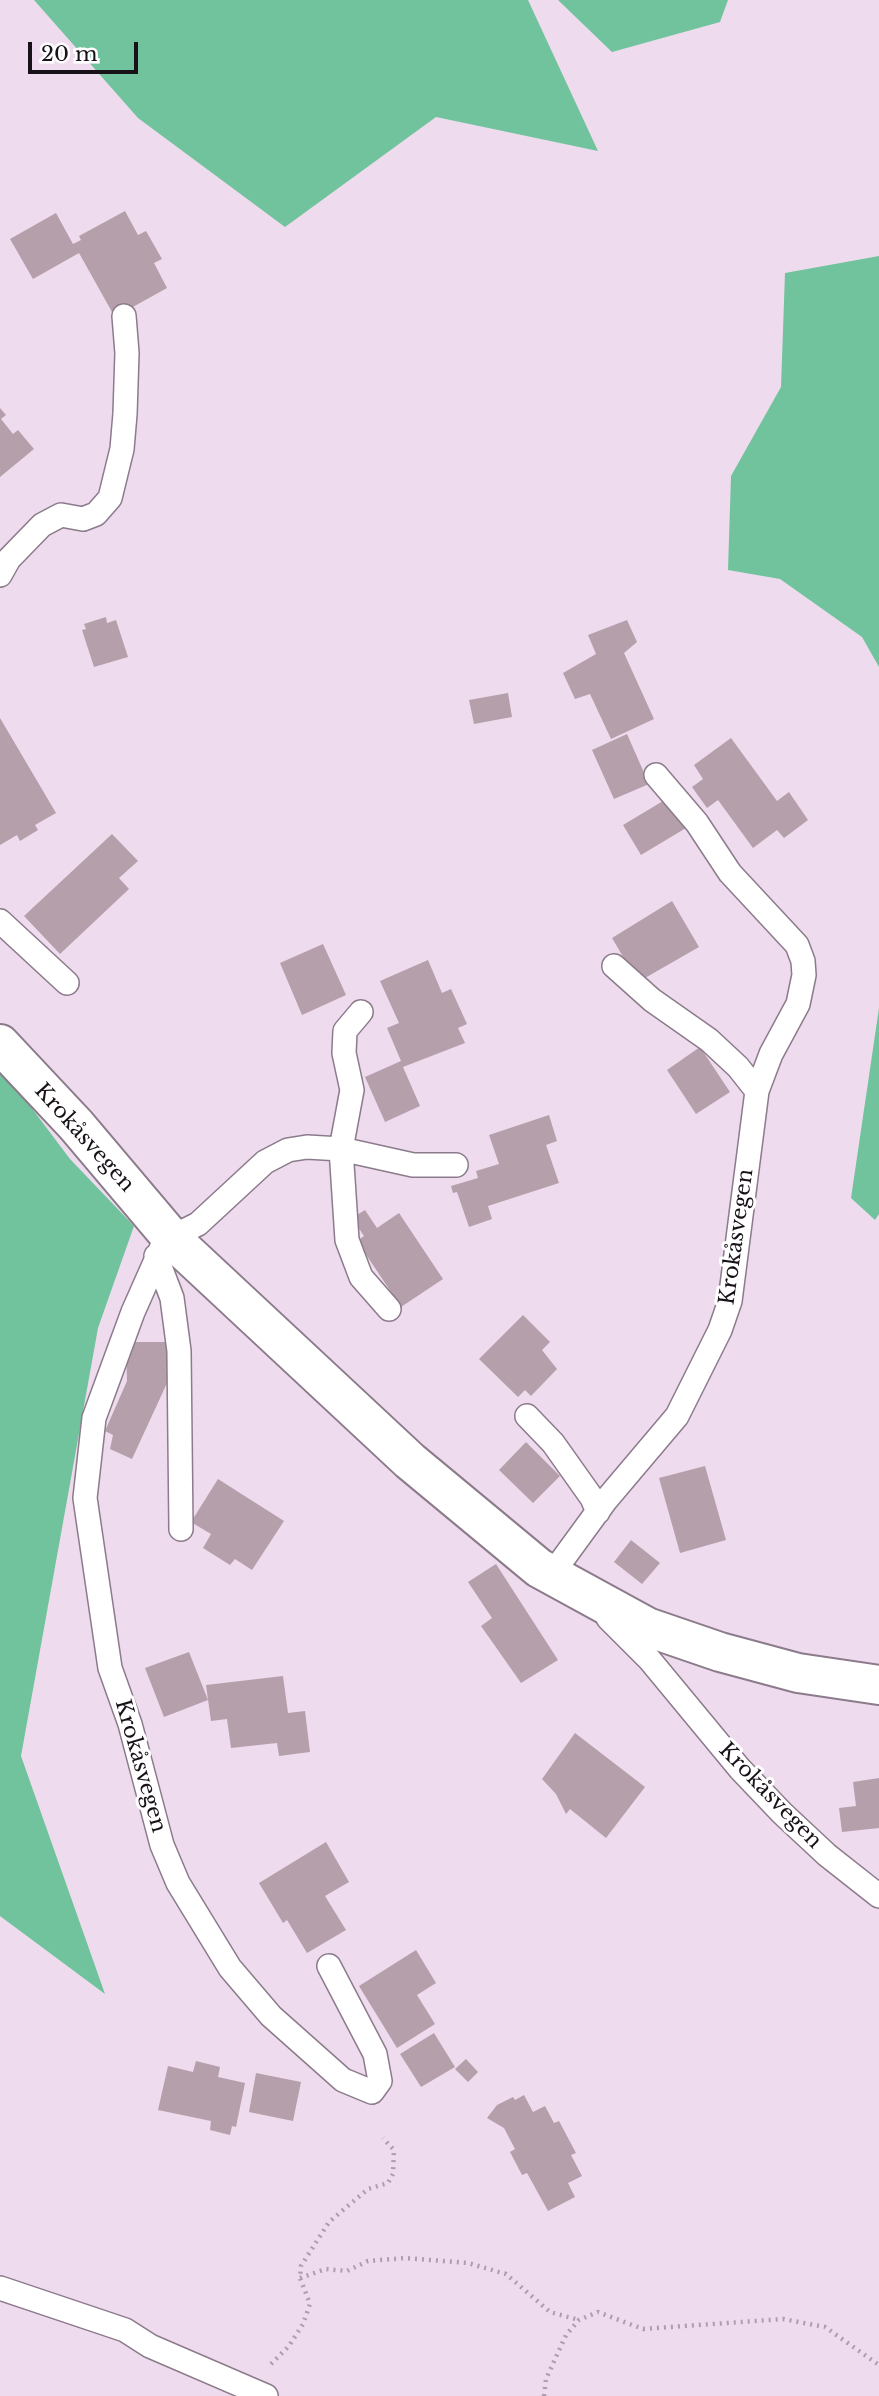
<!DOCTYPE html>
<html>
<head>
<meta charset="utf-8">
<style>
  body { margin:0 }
  #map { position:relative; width:879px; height:2396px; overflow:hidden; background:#eedbed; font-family:"Libre Baskerville",serif }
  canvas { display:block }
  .scale { position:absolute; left:28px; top:42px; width:110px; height:32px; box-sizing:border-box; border:4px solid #181218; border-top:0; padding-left:9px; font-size:21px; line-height:24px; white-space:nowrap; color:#181218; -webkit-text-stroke:5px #fff; paint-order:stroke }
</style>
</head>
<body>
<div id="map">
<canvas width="879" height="2396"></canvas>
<div class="scale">20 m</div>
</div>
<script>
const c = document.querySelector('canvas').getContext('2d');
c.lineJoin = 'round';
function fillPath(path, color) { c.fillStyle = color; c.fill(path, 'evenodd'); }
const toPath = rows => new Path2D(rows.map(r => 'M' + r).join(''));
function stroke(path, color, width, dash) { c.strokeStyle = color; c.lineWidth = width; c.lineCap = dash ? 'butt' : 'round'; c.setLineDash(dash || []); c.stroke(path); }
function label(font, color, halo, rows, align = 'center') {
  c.font = font + ' "Libre Baskerville",serif'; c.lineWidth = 6; c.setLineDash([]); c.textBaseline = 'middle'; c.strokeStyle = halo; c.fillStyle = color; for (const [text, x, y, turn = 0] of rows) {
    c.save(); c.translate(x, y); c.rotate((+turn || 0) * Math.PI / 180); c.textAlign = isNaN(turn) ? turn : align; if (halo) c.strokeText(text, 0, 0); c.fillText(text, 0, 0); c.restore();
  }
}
fillPath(toPath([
  [34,0,528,0,598,151,436,117,285,227,138,118],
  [558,0,728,0,720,22,612,52],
  [879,256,879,667,862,637,780,579,728,570,731,476,781,387,785,273],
  [879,1008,879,1214,875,1220,851,1198],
  [0,1066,70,1159,134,1226,98,1328,21,1756,105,1994,0,1916]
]), '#71c39d');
fillPath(toPath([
  [125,211,138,235,146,231,162,259,154,263,167,288,122,313,119,308,112,312,79,253,33,279,10,239,56,213,73,244,81,240,79,236],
  [0,408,6,415,1,419,13,434,18,430,34,449,0,477],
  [106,617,107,623,116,620,128,657,94,667,82,630,86,629,84,624],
  [627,620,637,642,624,653,654,719,611,739,590,694,575,699,563,673,596,654,588,635],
  [508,693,512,717,474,724,469,700],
  [0,718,56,813,35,825,38,830,20,841,17,835,0,845],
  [627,734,649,784,614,799,592,750],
  [731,738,777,801,789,792,808,820,784,838,777,830,753,848,718,800,707,808,692,787,703,779,694,765],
  [663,801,672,803,686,828,641,855,623,825],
  [112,834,138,861,119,878,129,889,60,954,24,916],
  [672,901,699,947,638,982,612,938],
  [323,944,346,995,302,1015,280,963],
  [428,960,442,993,451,989,467,1024,458,1028,465,1043,403,1067,420,1106,385,1122,365,1077,401,1061,387,1028,399,1023,380,981],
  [700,1047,730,1092,696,1114,667,1070],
  [549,1115,557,1141,546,1145,559,1183,488,1206,492,1219,469,1227,457,1192,453,1193,451,1186,478,1178,476,1171,499,1164,489,1135],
  [365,1210,377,1228,399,1213,443,1279,401,1307,357,1241,364,1236,352,1218],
  [523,1315,550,1342,542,1350,557,1369,531,1396,525,1390,518,1397,479,1359],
  [126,1342,168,1342,168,1381,132,1459,110,1449,113,1435,105,1431,127,1381],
  [526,1442,560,1476,533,1503,499,1470],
  [705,1466,726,1540,680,1553,659,1478],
  [218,1479,284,1521,252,1570,235,1559,230,1565,203,1548,211,1534,191,1522],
  [631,1540,660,1563,642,1584,614,1562],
  [496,1564,558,1660,521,1683,481,1626,492,1618,468,1582],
  [189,1652,208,1700,164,1717,145,1668],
  [283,1676,288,1713,305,1711,310,1752,279,1756,277,1743,231,1748,227,1719,211,1721,206,1685],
  [575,1733,645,1787,606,1838,570,1809,566,1814,556,1794,542,1779],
  [879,1778,879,1828,842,1832,839,1808,856,1806,853,1782],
  [326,1842,349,1882,325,1896,346,1930,307,1953,287,1920,283,1923,259,1883],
  [416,1950,436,1983,417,1995,435,2024,397,2048,359,1986],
  [434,2033,455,2067,421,2087,400,2054],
  [466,2059,478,2072,468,2082,455,2069],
  [196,2061,220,2067,218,2077,245,2083,236,2127,232,2126,230,2135,210,2130,211,2121,158,2110,168,2066,193,2072],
  [256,2073,301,2082,293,2121,249,2112],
  [524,2095,533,2112,545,2106,554,2123,559,2121,576,2153,571,2155,582,2176,568,2183,575,2197,548,2211,527,2173,522,2175,510,2152,515,2149,504,2128,487,2118,497,2105,513,2097,515,2100]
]), '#b59fab');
const lane = toPath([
  [0,575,9,559,42,525,61,515,83,519,96,514,110,498,122,449,125,414,127,353,124,316],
  [0,921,67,983],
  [614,966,652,1000,709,1040,738,1067,757,1091],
  [361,1012,345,1031,344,1053,352,1090,341,1149,347,1240,361,1277,389,1309],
  [156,1256,172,1298,179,1351,181,1529],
  [527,1416,553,1443,592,1498,598,1512],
  [552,1574,606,1500,677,1416,720,1330,730,1301,757,1091,771,1054,798,1004,804,975,803,961,797,945,730,873,697,823,656,775],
  [608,1618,649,1659,740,1769,782,1813,827,1855,879,1896],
  [329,1966,375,2054,380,2081,372,2092,343,2080,271,2016,230,1968,178,1883,162,1845,130,1724,110,1668,85,1498,94,1418,133,1312,168,1233,184,1231,198,1224,265,1162,288,1150,307,1147,341,1149,413,1165,456,1165],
  [0,2288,125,2330,150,2346,266,2396]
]);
const street = toPath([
  [0,1044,76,1125,174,1241,410,1461,539,1568,647,1627,720,1652,798,1673,879,1685]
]);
stroke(lane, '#8b7b8b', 26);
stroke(street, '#8b7b8b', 42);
stroke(toPath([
  [300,2278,326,2269,347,2271,368,2261,405,2258,468,2263,506,2274,550,2312,579,2320],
  [271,2364,289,2346,303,2324,310,2304,300,2278,301,2266,329,2222,368,2189,388,2183,393,2174,394,2150,383,2138],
  [544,2396,546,2379,566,2335,579,2320,598,2312,643,2329,783,2319,825,2327,879,2365]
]), '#ad9ead', 4.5, [2, 5]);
stroke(lane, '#fff', 23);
stroke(street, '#fff', 38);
label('21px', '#181218', '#fff', [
  ["Krokåsvegen",84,1138,48],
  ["Krokåsvegen",737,1237,-82],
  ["Krokåsvegen",140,1766,74],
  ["Krokåsvegen",770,1796,46]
]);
</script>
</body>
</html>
